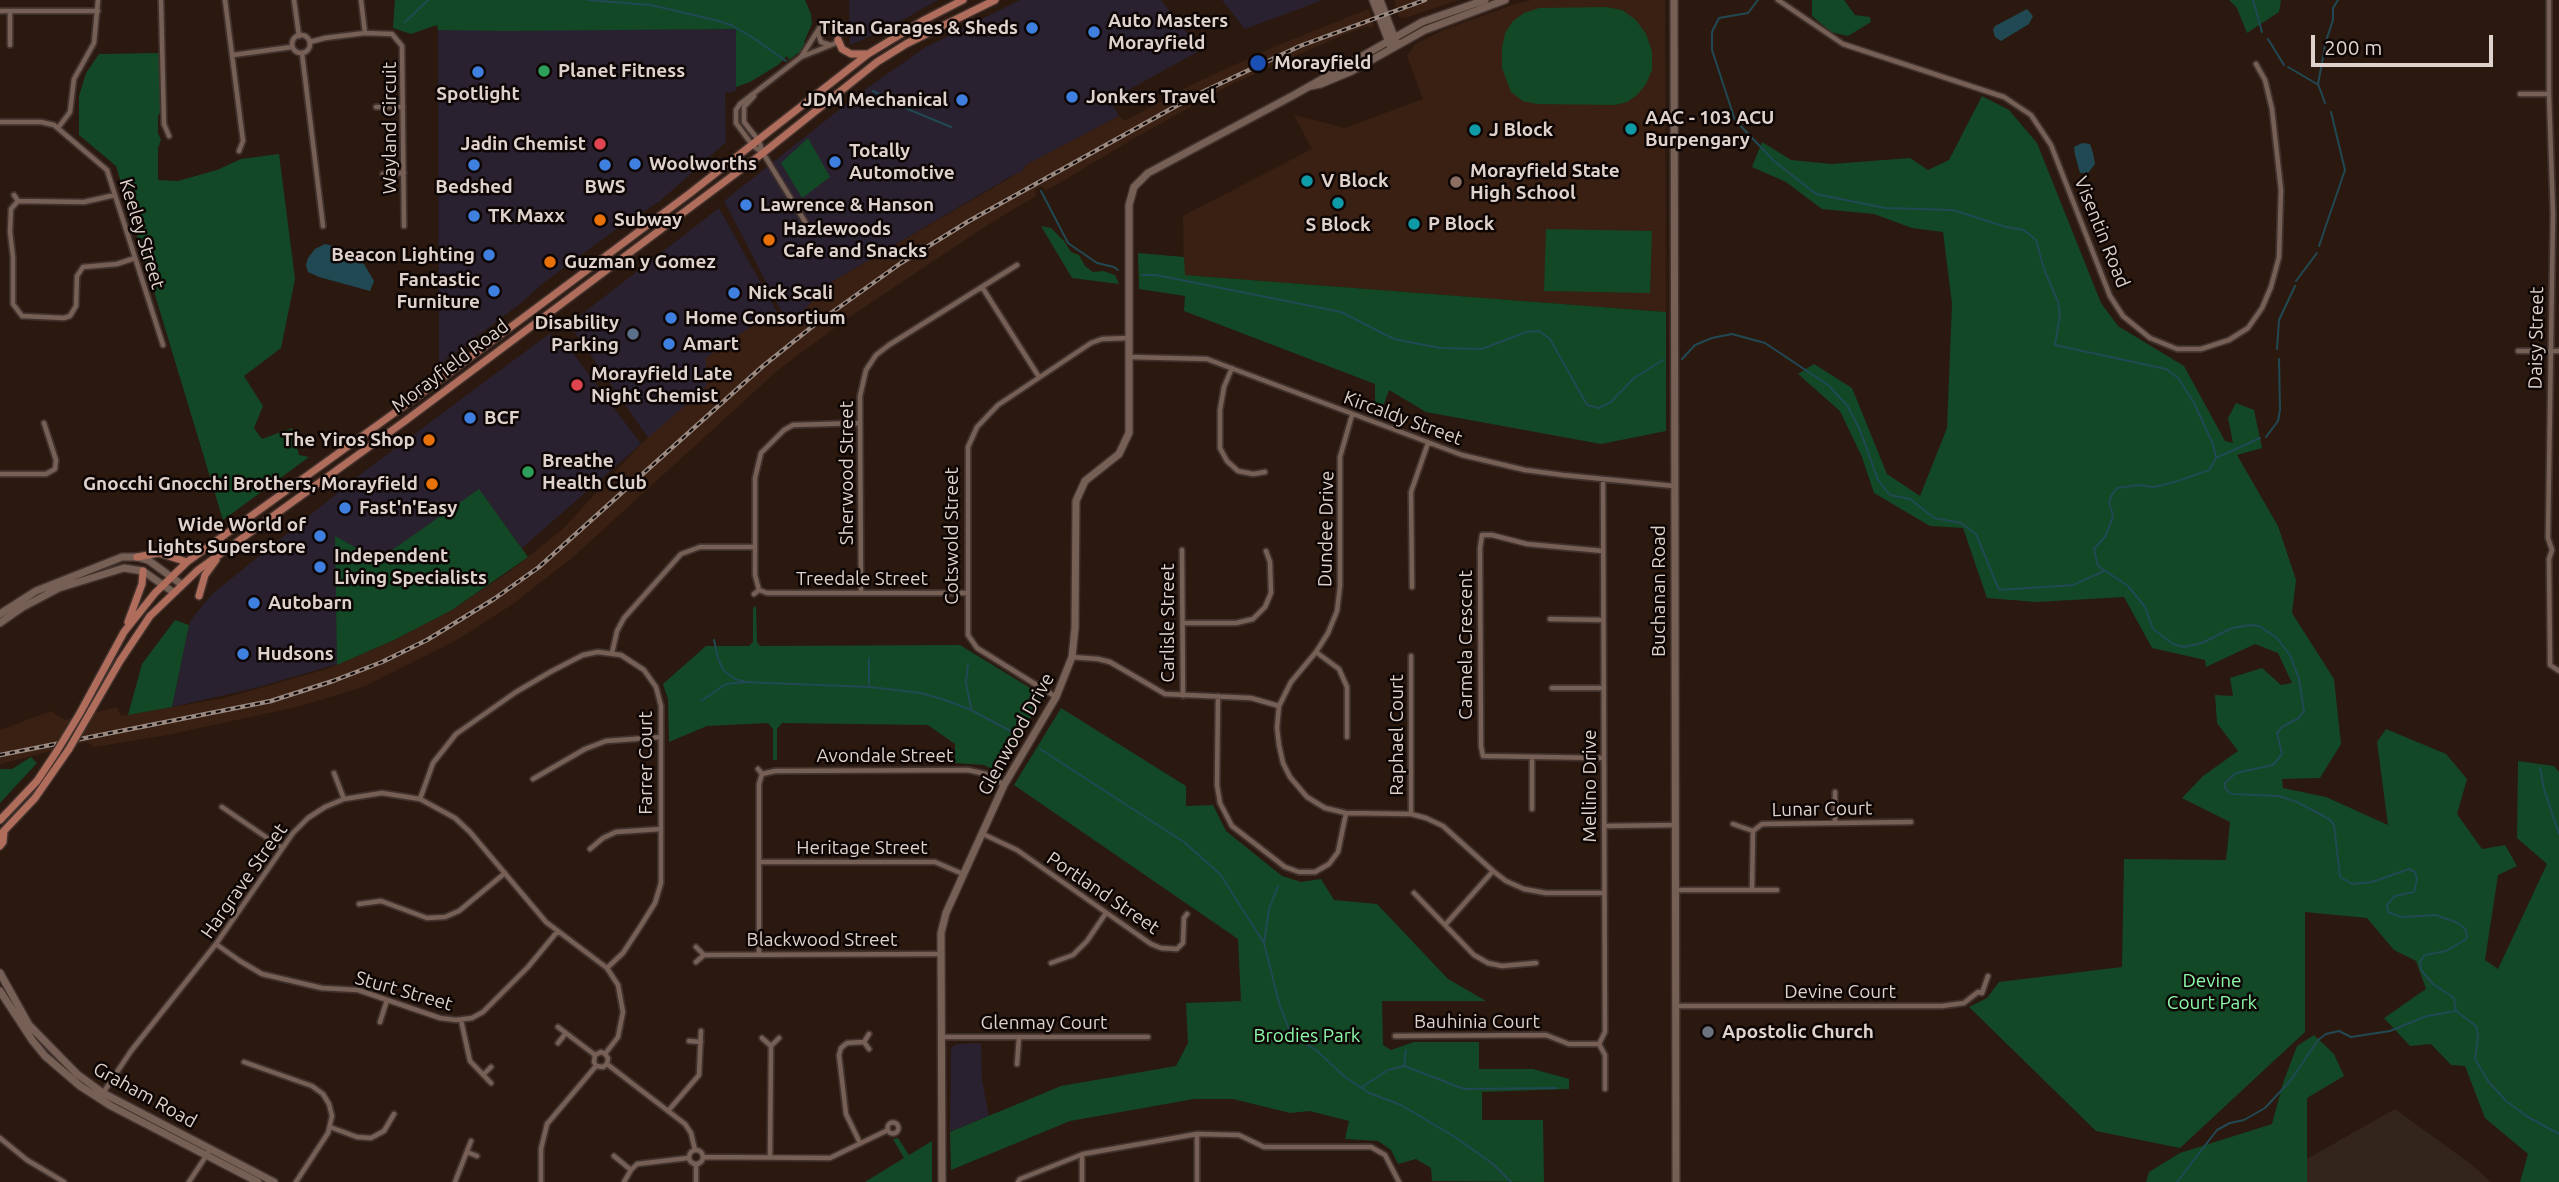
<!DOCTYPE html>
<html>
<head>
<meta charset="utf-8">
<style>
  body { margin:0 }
  #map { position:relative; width:2559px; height:1182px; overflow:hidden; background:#2b190f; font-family:Ubuntu,sans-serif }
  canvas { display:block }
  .scale { position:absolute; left:2311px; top:35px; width:182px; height:32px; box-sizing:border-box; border:4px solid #dfd1cb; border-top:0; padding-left:9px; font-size:21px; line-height:24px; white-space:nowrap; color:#dfd1cb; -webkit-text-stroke:5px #0e0604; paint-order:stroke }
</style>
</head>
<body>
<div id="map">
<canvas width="2559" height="1182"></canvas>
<div class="scale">200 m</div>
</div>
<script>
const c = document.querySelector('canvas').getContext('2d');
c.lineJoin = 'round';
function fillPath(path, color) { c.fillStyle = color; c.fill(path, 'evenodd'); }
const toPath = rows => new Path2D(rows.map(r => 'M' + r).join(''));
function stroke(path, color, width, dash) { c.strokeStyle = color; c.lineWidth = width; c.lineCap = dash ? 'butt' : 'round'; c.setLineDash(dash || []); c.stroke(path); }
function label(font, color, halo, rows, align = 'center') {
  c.font = font + ' Ubuntu,sans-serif'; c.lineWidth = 5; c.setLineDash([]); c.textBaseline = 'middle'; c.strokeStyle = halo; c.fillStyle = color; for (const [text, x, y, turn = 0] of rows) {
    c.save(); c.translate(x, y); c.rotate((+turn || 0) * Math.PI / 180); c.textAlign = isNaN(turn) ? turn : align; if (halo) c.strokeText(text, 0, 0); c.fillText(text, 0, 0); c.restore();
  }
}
fillPath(toPath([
  [849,0,938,0,885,30,850,45],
  [1020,0,1161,0,1201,50,1110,100,1119,116,1026,165,1020,174,1013,175,830,283,789,326,724,201,859,94,924,48],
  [1222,0,1323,0,1245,29],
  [737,29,736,91,725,93,726,142,660,201,615,230,542,284,521,303,439,365,438,30],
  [719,208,777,312,750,327,706,387,649,439,569,324],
  [549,334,566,344,641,444,522,548,479,490,378,560,336,537,337,664,255,688,172,707,190,621,211,595,366,470],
  [981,1043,982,1080,989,1116,950,1132,951,1048,956,1044]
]), '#292130');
fillPath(toPath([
  [2395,1109,2472,1165,2491,1182,2307,1182,2307,1159]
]), '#34251c');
fillPath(toPath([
  [1394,0,1459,0,1404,18,1399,17],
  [1532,0,1665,0,1666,312,1184,275,1183,216,1312,149,1294,115,1345,128,1423,99,1407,56,1415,44,1446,29,1515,4],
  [1369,9,1374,26,1369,28,1368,26,1345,34,1232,84,1131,140,1046,191,1041,186,1035,190,1036,196,989,224,848,318,778,370,572,558,510,606,455,641,363,687,297,707,167,735,94,747,86,742,0,764,0,730,51,711,65,720,117,707,121,716,225,698,330,668,394,640,452,610,509,572,563,529,641,444,706,387,706,358,750,327,781,310,789,325,830,283,1015,175,1018,172,1021,173,1026,165,1119,116,1125,121,1191,85,1276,46]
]), '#392013');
fillPath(toPath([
  [395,0,805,0,811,14,812,24,804,42,806,44,801,51,789,60,787,56,778,65,750,82,736,87,736,29,504,31,438,30,437,25,411,34,393,28],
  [1812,0,1844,0,1855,15,1870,17,1871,22,1848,36,1831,32,1812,16],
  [2229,0,2281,0,2279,12,2247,33,2237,8],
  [1606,7,1622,10,1636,20,1646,34,1652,51,1652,70,1646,84,1637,95,1627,102,1615,105,1537,104,1523,101,1511,92,1502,68,1502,48,1505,33,1513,21,1524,13,1539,8],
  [159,53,161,111,158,116,158,133,161,140,158,148,158,180,178,181,217,170,241,159,279,154,295,279,281,348,244,376,263,406,254,428,262,439,292,428,299,455,309,457,223,520,116,166,79,135,79,96,86,73,99,54],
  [1982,96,2009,110,2037,143,2101,303,2118,326,2184,366,2225,441,2233,443,2228,418,2236,403,2254,410,2262,448,2237,455,2278,526,2296,580,2292,613,2334,679,2341,744,2320,778,2282,779,2283,788,2326,797,2388,825,2377,742,2386,729,2446,754,2467,779,2457,814,2482,849,2505,845,2517,866,2498,875,2485,960,2498,969,2547,864,2517,838,2518,761,2554,766,2559,772,2559,1182,2520,1182,2528,1154,2485,1118,2465,1066,2451,1065,2431,1044,2410,1046,2384,1018,2426,989,2416,961,2394,950,2367,918,2305,912,2305,1032,2180,1148,2096,1131,1969,1007,1987,998,1999,982,2122,967,2124,859,2226,860,2230,822,2182,798,2203,776,2238,751,2217,723,2215,695,2233,696,2230,678,2262,668,2281,685,2292,683,2278,653,2255,644,2206,667,2205,660,2152,648,2124,597,2036,602,1987,598,1963,528,1930,526,1874,493,1862,457,1840,411,1798,374,1814,364,1852,388,1887,474,1920,496,1947,428,1952,304,1943,232,1912,228,1874,214,1822,209,1786,182,1752,167,1762,142,1791,160,1832,164,1910,158,1928,170,1949,160],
  [808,138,830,177,802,198,781,163],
  [1041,226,1051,228,1064,241,1071,252,1079,255,1085,266,1093,272,1103,271,1115,275,1119,284,1072,278],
  [1546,229,1652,231,1650,293,1544,291],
  [1138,253,1184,257,1185,275,1666,312,1666,431,1601,444,1426,412,1389,390,1380,415,1375,414,1375,384,1184,311,1185,296,1139,289],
  [479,489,528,557,452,610,394,640,337,665,335,536,378,560],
  [756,606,757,642,760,646,960,645,1040,694,1041,700,998,772,984,765,955,763,955,744,928,725,782,723,777,729,777,760,773,760,773,729,768,723,707,726,669,742,668,699,663,684,706,646,749,646,753,642,753,608],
  [175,620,189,625,172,707,128,715,142,664],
  [1061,708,1186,786,1186,806,1213,805,1226,831,1282,876,1301,882,1321,879,1334,900,1377,904,1448,979,1486,1001,1382,1001,1383,1045,1391,1050,1414,1042,1479,1042,1479,1069,1533,1069,1569,1079,1569,1089,1482,1092,1482,1120,1543,1120,1544,1182,1432,1181,1431,1168,1416,1159,1398,1164,1391,1150,1378,1141,1345,1139,1349,1121,1310,1111,1290,1113,1233,1099,1194,1099,1070,1121,951,1170,950,1132,1061,1086,1176,1066,1188,1043,1186,1003,1241,1001,1238,939,1014,785],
  [31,757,37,763,0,803,0,769,12,769],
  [2314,1035,2334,1054,2344,1076,2307,1098,2307,1182,2146,1182,2149,1172,2180,1153,2272,1124,2283,1083,2297,1046],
  [898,1138,909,1155,932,1141,932,1182,865,1182,904,1158,893,1139]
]), '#124825');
fillPath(toPath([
  [2027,9,2033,16,2029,24,2001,41,1995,37,1993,30,1995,26],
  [2082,143,2090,144,2093,153,2095,164,2088,173,2080,173,2075,155,2074,147],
  [325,244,341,248,364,264,374,281,370,291,319,277,308,272,306,265,308,258,315,249]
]), '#214954');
stroke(toPath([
  [588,0,651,5,715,20,731,25,752,37,786,61],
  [1758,0,1748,13,1719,18,1712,32,1712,50,1735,120,1774,161,1816,194,1885,208,1953,210,2006,227,2024,230,2036,240,2044,269,2058,302,2060,315,2055,345,2166,369,2178,378,2194,403,2213,444,2216,458,2209,470,2175,482,2154,487,2138,485,2117,488,2111,496,2109,503,2113,515,2110,525,2105,537,2094,549,2098,566,2128,586,2145,607,2153,629,2173,644,2184,647,2202,643,2232,628,2250,625,2259,626,2277,638,2290,655,2299,679,2304,711,2299,718,2282,727,2277,733,2282,754,2273,765,2236,773,2225,783,2225,788,2231,794,2279,796,2297,802,2329,819,2334,825,2340,877,2352,884,2372,882,2409,869,2415,872,2417,879,2414,892,2395,896,2387,905,2388,912,2401,917,2436,915,2458,923,2466,930,2467,937,2465,940,2446,951,2425,955,2420,961,2421,970,2433,984,2454,998,2456,1011],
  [2253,0,2262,32],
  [405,22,428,0],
  [2268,39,2284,65],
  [2288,67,2317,84],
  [873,91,910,110,951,127],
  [2325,103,2318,84,2326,41,2333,20,2333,8,2338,0],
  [1041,191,1068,243,1097,263,1114,267,1118,270],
  [2319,246,2345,170,2331,112],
  [1142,275,1156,275,1341,312,1394,339,1440,348,1482,349,1526,332,1539,331,1550,339,1587,405,1599,408,1611,402,1634,378,1663,360],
  [2296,281,2317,253],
  [2277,349,2279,320,2295,286],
  [1682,359,1695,345,1712,338,1732,334,1765,343,1828,385,1847,405,1860,430,1878,480,1890,495,1910,499,1934,518,1961,523,1976,534,1999,590,2073,585,2104,571],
  [2266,437,2278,421,2280,410,2279,359],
  [2216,458,2260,438],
  [714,640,718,659,724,671,735,679,743,681],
  [869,658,869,685],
  [968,664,966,683,971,708],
  [701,701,726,684,744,682,870,687,921,693,945,700,971,710,1018,735],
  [1040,749,1184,842,1220,874,1264,943,1279,1003,1288,1027,1296,1038,1316,1050,1345,1077,1369,1093,1401,1105,1455,1137,1493,1164,1511,1182],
  [2540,768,2544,789,2559,834],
  [1264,943,1269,909,1278,886],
  [1404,1066,1406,1050],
  [1362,1087,1388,1070,1404,1066,1464,1089,1557,1088],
  [2177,1182,2217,1130,2230,1123,2244,1120,2265,1108,2291,1080,2318,1040,2326,1034,2339,1031,2351,1037,2390,1031,2427,1016,2456,1011,2476,1026,2478,1037,2475,1059,2488,1081,2506,1101,2528,1117,2559,1134]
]), '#214954', 2);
const street = toPath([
  [161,0,164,124,169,136],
  [225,0,243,141,239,151],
  [294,0,299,36],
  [361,0,365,33],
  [1778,0,1843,44,2004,97,2031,115,2051,145,2110,296,2123,316,2150,338,2177,349,2201,349,2229,340,2248,328,2262,308,2271,287,2279,257,2281,190,2272,109,2265,80,2256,64],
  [2549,0,2549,94,2553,214,2548,538,2552,550,2549,559,2550,657,2550,665,2559,671],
  [0,11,98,11],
  [818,33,821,42,830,45],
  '292 44a9 9 0 1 1 18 0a9 9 0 1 1-18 0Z',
  [310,42,325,38,365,33,392,34,402,46,404,226],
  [10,45,10,11],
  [302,53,323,226],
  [233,55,292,47],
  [2520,94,2549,94],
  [754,96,744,107,744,122,759,141,763,153,807,225,821,232],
  [376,107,403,107],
  [0,122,41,122,54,125,107,170,163,345],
  [58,128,70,112,74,79,94,43,98,0],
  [763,153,753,146,736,123,736,110,740,104,801,57,822,24,831,22,838,26,840,34,836,43,801,57],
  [383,174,404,173],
  [14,195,18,201,84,202,115,195],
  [18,201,11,209,10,232,13,257,13,304,22,316,64,318,70,316,76,306,77,276,83,267,117,264,135,258],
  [982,287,1039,377],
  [2518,351,2559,351],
  [1129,357,1207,359,1462,455,1525,470,1563,475,1674,486],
  [1232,368,1224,387,1220,410,1220,448,1227,461,1238,471,1253,474,1265,472],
  [1352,415,1340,457,1340,586,1337,611,1328,633,1316,652,1291,682,1279,706,1277,728,1279,745,1283,763,1290,777,1307,797,1325,808,1346,813,1411,814,1426,818,1443,826,1493,871,1506,881,1524,889,1546,893,1604,893],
  [0,474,46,474,55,469,56,460,44,423],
  [1603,479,1605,1032,1599,1044,1605,1055,1605,1089],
  [1182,550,1183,696],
  [1603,551,1527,544,1492,535,1482,535,1480,548,1481,746,1483,756,1603,758],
  [1412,587,1411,492,1428,443],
  [759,590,767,593,967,593],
  [861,593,860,396,866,370,876,355,889,345,1017,265],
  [754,594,759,590,755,575,755,478,761,453,784,430,793,425,860,423],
  [1550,619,1603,620],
  [1183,623,1236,623,1253,619,1265,607,1271,593,1270,562,1266,551],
  [1316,652,1339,669,1347,687,1347,737],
  [612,653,617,631,624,618,681,554,700,547,755,547],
  [1072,657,1098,659,1110,662,1165,694,1251,698,1279,706],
  [1552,688,1604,688],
  [1218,696,1217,785,1220,803,1232,826,1285,867,1299,872,1315,872,1329,864,1338,852,1346,813],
  [1056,697,977,648,968,635,968,447,977,427,998,405,1091,343,1102,339,1129,338],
  [758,769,762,774,759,784,759,954],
  [334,773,344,799],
  [762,774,775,771,968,770,986,774,1004,785],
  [533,779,585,749,606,741,661,737],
  [420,799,433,763,456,734,516,692,552,671,583,655,598,652,621,655,644,670,656,687,661,706,661,883,655,903,640,927,623,953,607,968],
  [222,807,282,848],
  [1532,809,1532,758],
  [1411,814,1411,656],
  [1835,823,1835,792],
  [1733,824,1753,831],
  [1604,826,1676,825],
  [983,834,1017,850,1151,944,1161,948,1177,949,1183,943,1184,918,1187,914],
  [590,849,603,838,616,832,661,829],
  [759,862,935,862,963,874],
  [1676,890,1777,890],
  [1752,890,1753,831,1762,824,1911,822],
  [1414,893,1474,955,1488,963,1502,966,1536,963],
  [359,904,381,901,427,918,445,917,459,911,505,873],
  [1446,924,1493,871],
  [216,944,240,961,262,974,322,988,358,990,440,1018,456,1020,472,1018,483,1012,528,967,557,932],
  [704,955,940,954],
  [696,962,704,955,696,947],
  [1051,963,1073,955,1087,941,1106,913],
  [1677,1006,1942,1006,1964,1003,1978,992,1982,993,1988,976],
  [461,1020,470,1061,491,1083],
  [380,1022,387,1000],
  [558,1027,595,1055],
  [1395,1036,1546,1035,1569,1044,1599,1044],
  [941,1037,1148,1037],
  [762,1038,771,1046,779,1038],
  [689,1041,701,1042],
  [558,1043,566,1033],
  [869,1049,864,1042,869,1034],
  [244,1062,312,1086,323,1094,329,1104,332,1116,328,1133,296,1182],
  [607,1064,685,1124,691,1133,695,1150],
  [1017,1064,1019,1037],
  [596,1066,594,1062,595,1055,601,1052,605,1054],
  [596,1066,603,1067,607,1064,608,1058,605,1054],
  [483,1075,491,1067],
  [103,1093,131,1051,216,944,293,833,308,818,325,807,344,799,382,793,420,799,455,818,470,832,546,922,607,968,618,985,623,1012,618,1037,605,1054],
  [668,1111,699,1075,701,1031],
  '887.5 1128a5.5 5.5 0 1 1 11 0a5.5 5.5 0 1 1-11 0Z',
  [330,1127,357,1137,371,1138,384,1131,394,1114],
  [1197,1134,1197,1182],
  [0,1138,27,1160,64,1182],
  [860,1143,846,1114,839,1055,841,1048,847,1043,864,1042],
  '689 1157a7 7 0 1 1 14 0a7 7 0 1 1-14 0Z',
  [467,1152,477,1156],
  [1082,1155,1082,1182],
  [614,1156,631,1170],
  [703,1157,830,1158,888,1130],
  [770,1158,771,1046],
  [189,1182,208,1153],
  [455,1182,471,1141],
  [541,1182,541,1149,547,1124,596,1066],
  [624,1182,631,1170,637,1164,688,1158],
  [696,1182,696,1165],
  [1018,1182,1020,1179,1083,1154,1197,1134,1239,1135,1264,1147,1371,1147,1385,1155,1399,1182]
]);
const secondary = toPath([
  [1373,0,1390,45],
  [1380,0,1396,42],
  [1674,0,1676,1182],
  [1311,86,1321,84,1352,71,1425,30,1505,0],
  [0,614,36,591,122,557,137,557,148,560,181,584],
  [0,623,23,607,59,588,124,568,143,571,173,592],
  [0,973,29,1025,77,1074,103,1093,274,1182],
  [0,991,32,1040,45,1056,80,1086,111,1106,258,1182],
  [942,1182,941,933,946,913,1004,785,1056,697,1072,657,1075,628,1076,501,1085,481,1119,454,1129,433,1129,205,1134,187,1148,173,1294,95,1422,22,1485,0]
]);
const primary = toPath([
  [838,40,842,49,851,54,868,54],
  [137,557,159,553,187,562],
  [199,596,205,575,216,560],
  [128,622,142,584,143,571],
  [91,711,120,661,150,616,198,570,405,421,656,233,763,153,877,62,906,44,995,0],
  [80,713,124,632,155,593,187,562,429,388,689,194,868,54,924,20,963,0],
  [0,820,37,781,57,751],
  [0,835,35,798,69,749],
  [0,846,3,842,4,832]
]);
stroke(street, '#40312d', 8);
stroke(secondary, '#40312d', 10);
stroke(primary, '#40312d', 10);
stroke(street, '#765f54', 4.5);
stroke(secondary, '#765f54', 7);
stroke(primary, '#b16d5b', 7);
const rail = toPath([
  [0,755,271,701,333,681,382,662,427,640,494,599,539,567,763,366,813,326,901,263,969,221,1196,95,1300,46,1425,0]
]);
stroke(rail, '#998981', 4.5);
stroke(rail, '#0e0604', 2, [5]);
const primaryBridge = toPath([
  [69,749,91,711],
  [57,751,80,713]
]);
stroke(primaryBridge, '#40312d', 10, []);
stroke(primaryBridge, '#b16d5b', 7);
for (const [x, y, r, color] of [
  [1032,28,7,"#3f7fe0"],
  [1094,32,7,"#3f7fe0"],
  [1258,63,9,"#1a4fb4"],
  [544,71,7,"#2e9e5b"],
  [478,72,7,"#3f7fe0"],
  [1072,97,7,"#3f7fe0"],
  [962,100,7,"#3f7fe0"],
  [1631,129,7,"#0f9aa8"],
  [1475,130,7,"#0f9aa8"],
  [600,144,7,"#e0444e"],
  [835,162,7,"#3f7fe0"],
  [635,164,7,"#3f7fe0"],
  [474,165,7,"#3f7fe0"],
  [605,165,7,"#3f7fe0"],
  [1307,181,7,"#0f9aa8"],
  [1456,182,7,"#8d6e63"],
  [1338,203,7,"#0f9aa8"],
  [746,205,7,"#3f7fe0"],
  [474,216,7,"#3f7fe0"],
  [600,220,7,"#e8710a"],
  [1414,224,7,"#0f9aa8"],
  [769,240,7,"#e8710a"],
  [489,255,7,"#3f7fe0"],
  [550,262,7,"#e8710a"],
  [494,291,7,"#3f7fe0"],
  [734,293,7,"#3f7fe0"],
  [671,318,7,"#3f7fe0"],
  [633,334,7,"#5c6f8a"],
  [669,344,7,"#3f7fe0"],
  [577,385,7,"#e0444e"],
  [470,418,7,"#3f7fe0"],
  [429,440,7,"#e8710a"],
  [528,472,7,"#2e9e5b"],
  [432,484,7,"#e8710a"],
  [345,508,7,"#3f7fe0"],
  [320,536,7,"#3f7fe0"],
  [320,567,7,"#3f7fe0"],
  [254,603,7,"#3f7fe0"],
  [243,654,7,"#3f7fe0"],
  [1708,1032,7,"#6b7280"]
]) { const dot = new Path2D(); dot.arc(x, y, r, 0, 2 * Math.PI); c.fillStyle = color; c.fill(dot); stroke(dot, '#0e0604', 2.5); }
label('bold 19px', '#dfd1cb', '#0e0604', [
  ["Auto Masters",1108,21],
  ["Morayfield",1108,43],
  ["Titan Garages & Sheds",1018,28,"right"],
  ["Morayfield",1274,63],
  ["Planet Fitness",558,71],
  ["Spotlight",478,94,"center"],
  ["Jonkers Travel",1086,97],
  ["JDM Mechanical",948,100,"right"],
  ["AAC - 103 ACU",1645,118],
  ["Burpengary",1645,140],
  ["J Block",1489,130],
  ["Jadin Chemist",586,144,"right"],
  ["Totally",849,151],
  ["Automotive",849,173],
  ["Woolworths",649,164],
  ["Morayfield State",1470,171],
  ["High School",1470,193],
  ["V Block",1321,181],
  ["Bedshed",474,187,"center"],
  ["BWS",605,187,"center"],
  ["Lawrence & Hanson",760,205],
  ["TK Maxx",488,216],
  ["Subway",614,220],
  ["P Block",1428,224],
  ["S Block",1338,225,"center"],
  ["Hazlewoods",783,229],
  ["Cafe and Snacks",783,251],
  ["Beacon Lighting",475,255,"right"],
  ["Guzman y Gomez",564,262],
  ["Fantastic",480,280,"right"],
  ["Furniture",480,302,"right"],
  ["Nick Scali",748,293],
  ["Home Consortium",685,318],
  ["Disability",619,323,"right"],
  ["Parking",619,345,"right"],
  ["Amart",683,344],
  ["Morayfield Late",591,374],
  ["Night Chemist",591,396],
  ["BCF",484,418],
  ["The Yiros Shop",415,440,"right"],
  ["Breathe",542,461],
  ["Health Club",542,483],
  ["Gnocchi Gnocchi Brothers, Morayfield",418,484,"right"],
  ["Fast'n'Easy",359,508],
  ["Wide World of",306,525,"right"],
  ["Lights Superstore",306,547,"right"],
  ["Independent",334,556],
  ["Living Specialists",334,578],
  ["Autobarn",268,603],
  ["Hudsons",257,654],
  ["Apostolic Church",1722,1032]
], 'left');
label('19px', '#dfd1cb', '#0e0604', [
  ["Wayland Circuit",390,128,-90],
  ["Visentin Road",2102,232,68],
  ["Keeley Street",142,234,73],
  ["Daisy Street",2536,338,-89],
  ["Morayfield Road",450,366,-37],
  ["Kircaldy Street",1403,418,20],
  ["Sherwood Street",847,473,-90],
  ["Dundee Drive",1326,529,-89],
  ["Cotswold Street",952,536,-90],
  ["Treedale Street",862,579],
  ["Buchanan Road",1659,591,-90],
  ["Carlisle Street",1168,623,-90],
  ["Carmela Crescent",1466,645,-90],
  ["Glenwood Drive",1016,734,-61],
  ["Raphael Court",1397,735,-90],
  ["Avondale Street",885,756],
  ["Farrer Court",646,763,-90],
  ["Mellino Drive",1590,786,-90],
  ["Lunar Court",1822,809,-1],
  ["Heritage Street",862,848],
  ["Hargrave Street",244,881,-55],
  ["Portland Street",1103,893,34],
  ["Blackwood Street",822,940],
  ["Sturt Street",404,991,16],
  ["Devine Court",1840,992],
  ["Bauhinia Court",1477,1022],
  ["Glenmay Court",1044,1023],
  ["Graham Road",145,1095,29]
]);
label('19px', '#8afaaa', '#0e0604', [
  ["Devine",2212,981],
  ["Court Park",2212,1003],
  ["Brodies Park",1307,1036]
]);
</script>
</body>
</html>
